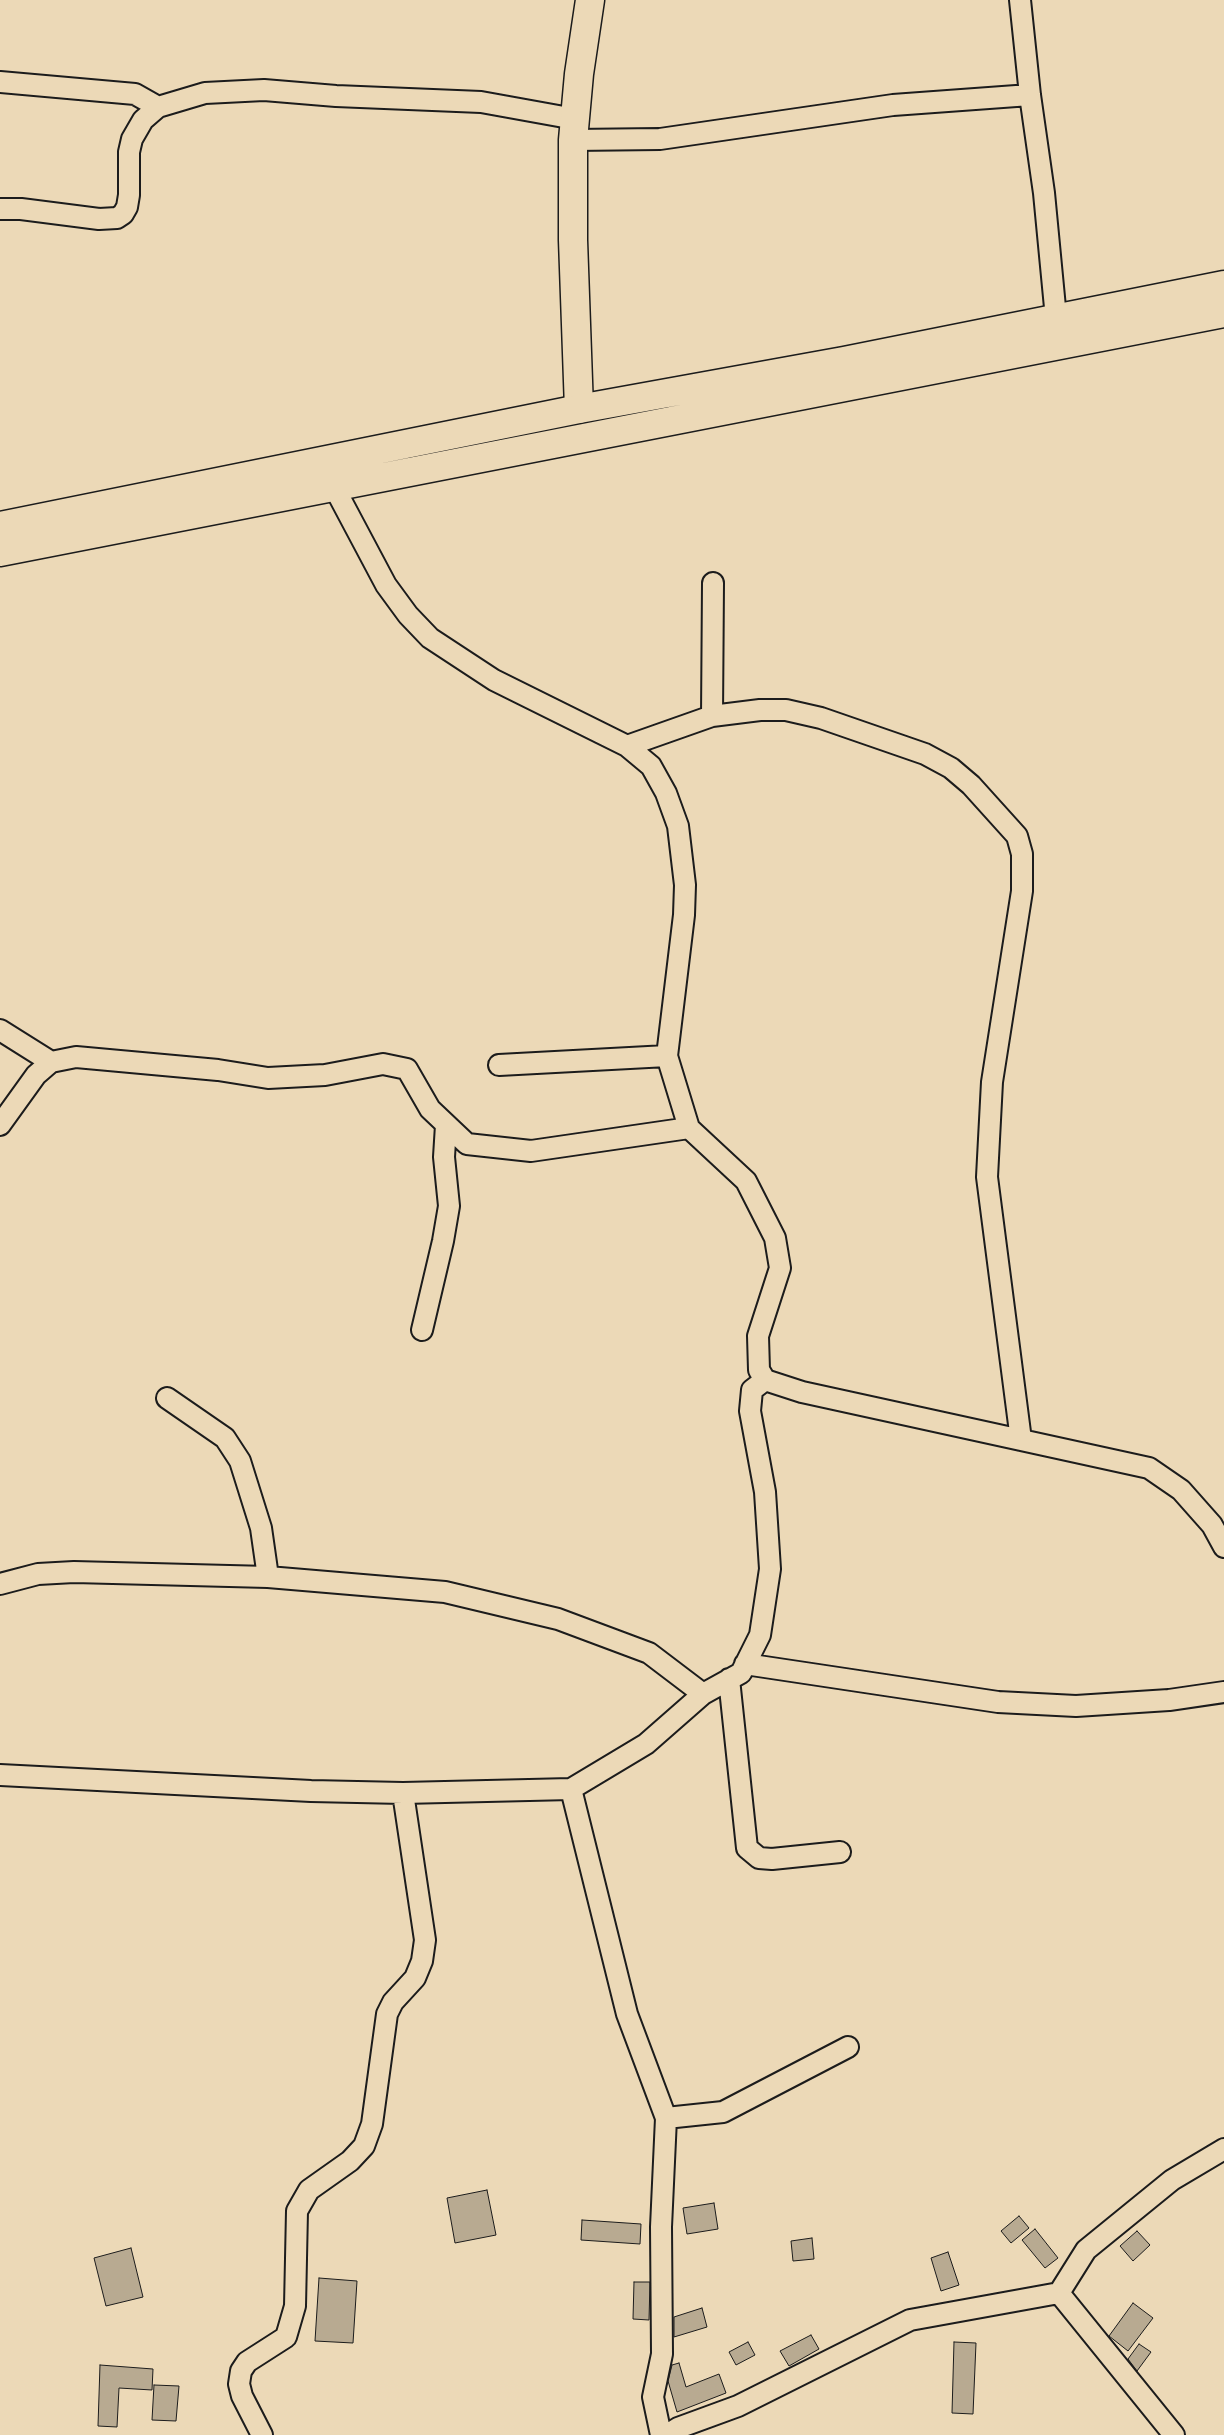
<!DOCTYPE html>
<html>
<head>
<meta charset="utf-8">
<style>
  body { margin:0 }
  canvas { display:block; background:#ecd9b7 }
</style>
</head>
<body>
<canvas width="1224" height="2435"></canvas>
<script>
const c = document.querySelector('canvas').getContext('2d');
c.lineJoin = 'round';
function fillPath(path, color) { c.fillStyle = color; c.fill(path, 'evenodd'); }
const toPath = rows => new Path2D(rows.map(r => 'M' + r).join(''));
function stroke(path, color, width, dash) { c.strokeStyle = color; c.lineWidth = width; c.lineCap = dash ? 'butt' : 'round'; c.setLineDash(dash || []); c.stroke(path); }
const building = toPath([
  [487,2190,496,2235,455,2243,447,2198,487,2190],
  [714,2203,718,2229,687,2234,683,2208,714,2203],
  [1019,2216,1029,2228,1011,2243,1001,2231,1019,2216],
  [582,2220,641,2224,640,2244,581,2240,582,2220],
  [1035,2229,1058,2258,1045,2268,1022,2240,1035,2229],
  [1137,2231,1150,2245,1133,2261,1120,2246,1137,2231],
  [812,2238,814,2259,793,2261,791,2241,812,2238],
  [131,2248,143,2297,106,2306,94,2258,131,2248],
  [948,2252,959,2285,941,2291,931,2258,948,2252],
  [319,2278,357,2281,353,2343,315,2341,319,2278],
  [634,2282,650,2282,649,2320,633,2319,634,2282],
  [1133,2303,1153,2318,1128,2351,1109,2336,1133,2303],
  [702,2308,707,2327,674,2337,674,2317,702,2308],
  [811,2335,819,2349,789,2366,780,2351,811,2335],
  [748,2342,755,2355,736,2365,729,2352,748,2342],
  [954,2342,976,2343,973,2414,952,2413,954,2342],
  [1139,2344,1151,2352,1137,2371,1128,2359,1139,2344],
  [679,2363,686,2387,719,2374,726,2393,677,2412,668,2381,672,2365,679,2363],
  [100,2365,153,2369,152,2390,119,2388,117,2427,98,2426,100,2365],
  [154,2385,179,2386,176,2421,152,2420,154,2385]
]);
fillPath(building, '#b8aa91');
stroke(building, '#1c1c1c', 1);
const street = toPath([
  [1020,0,1030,95,1044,193,1056,318],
  [0,82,135,94,158,107],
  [573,140,660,139,893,105,1030,95],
  [0,209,21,209,99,219,117,218,123,214,127,207,129,195,129,152,132,139,143,120,158,107,205,93,264,90,336,96,481,102,575,119],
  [334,487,386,585,408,615,430,638,494,680,627,746,651,766,666,793,678,826,685,885,684,915,667,1056,689,1128,746,1181,775,1238,780,1268,758,1336,759,1370,765,1380,802,1392,1149,1468,1181,1490,1212,1525,1224,1547],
  [712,716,713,583],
  [627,746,712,716,760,710,786,710,821,718,925,754,951,768,971,785,1017,836,1022,854,1022,891,992,1082,987,1177,1021,1440],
  [0,1030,51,1062],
  [499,1065,667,1056],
  [0,1125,36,1075,51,1062,76,1057,218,1070,268,1078,325,1075,383,1064,407,1069,430,1109,467,1144,531,1151,689,1128],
  [422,1330,443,1241,449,1206,444,1157,446,1125],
  [167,1398,225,1438,240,1461,261,1528,268,1577],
  [0,1584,38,1574,74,1572,268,1577,445,1592,558,1619,649,1653,703,1694],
  [745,1664,998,1702,1076,1706,1169,1700,1224,1692],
  [729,1679,747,1848,759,1858,772,1859,840,1852],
  [0,1775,311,1791,403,1793,571,1789,646,1744,703,1694,741,1673,760,1635,770,1569,765,1492,750,1411,752,1390,765,1380],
  [571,1789,627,2014,666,2118,661,2227,662,2354,653,2397,661,2435],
  [666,2118,723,2112,848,2047],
  [1059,2293,1174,2435],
  [262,2435,242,2396,239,2384,241,2371,247,2362,286,2337,295,2306,297,2211,309,2190,350,2161,364,2146,372,2124,387,2014,393,2002,415,1978,422,1961,425,1940,403,1793],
  [667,2435,678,2428,738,2406,910,2320,1059,2293,1086,2250,1172,2180,1224,2149]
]);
const secondary = toPath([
  [579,409,573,240,573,140,579,74,590,0]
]);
const primary = toPath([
  [0,526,579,409,844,361,1224,285],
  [0,552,1224,313]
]);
stroke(street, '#1c1c1c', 24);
stroke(secondary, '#1c1c1c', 31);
stroke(primary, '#1c1c1c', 31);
stroke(street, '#ecd9b7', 20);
stroke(secondary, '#ecd9b7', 28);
stroke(primary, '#ecd9b7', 28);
</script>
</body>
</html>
